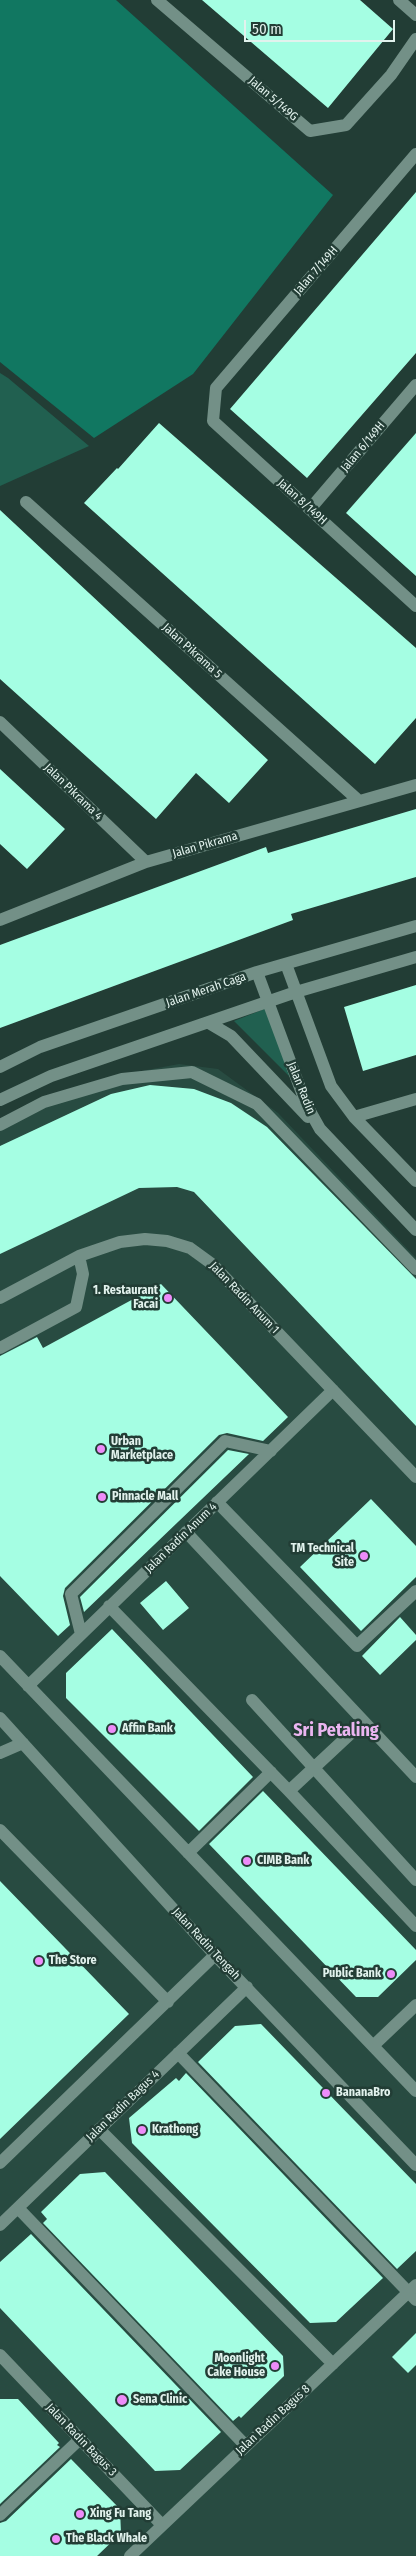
<!DOCTYPE html>
<html>
<head>
<meta charset="utf-8">
<style>
  body { margin:0 }
  #map { position:relative; width:416px; height:2556px; overflow:hidden; background:#223d35; font-family:"Fira Sans Condensed",sans-serif }
  canvas { display:block }
  .scale { position:absolute; left:244px; top:20px; width:151px; height:22px; box-sizing:border-box; border:2px solid #e2f2ed; border-top:0; padding-left:6px; font-size:15px; line-height:18px; white-space:nowrap; color:#e2f2ed; -webkit-text-stroke:4px #223d35; paint-order:stroke }
</style>
</head>
<body>
<div id="map">
<canvas width="416" height="2556"></canvas>
<div class="scale">50 m</div>
</div>
<script>
const c = document.querySelector('canvas').getContext('2d');
c.lineJoin = 'round';
function fillPath(path, color) { c.fillStyle = color; c.fill(path, 'evenodd'); }
const toPath = rows => new Path2D(rows.map(r => 'M' + r).join(''));
function stroke(path, color, width, dash) { c.strokeStyle = color; c.lineWidth = width; c.lineCap = dash ? 'butt' : 'round'; c.setLineDash(dash || []); c.stroke(path); }
function label(font, color, halo, rows, align = 'center') {
  c.font = font + ' "Fira Sans Condensed",sans-serif'; c.lineWidth = 5; c.setLineDash([]); c.textBaseline = 'middle'; c.strokeStyle = halo; c.fillStyle = color; for (const [text, x, y, turn = 0] of rows) {
    c.save(); c.translate(x, y); c.rotate((+turn || 0) * Math.PI / 180); c.textAlign = isNaN(turn) ? turn : align; if (halo) c.strokeText(text, 0, 0); c.fillText(text, 0, 0); c.restore();
  }
}
fillPath(toPath([
  [179,1064,218,1069,278,1113,416,1258,416,2556,0,2556,0,1128,115,1076]
]), '#284b41');
fillPath(toPath([
  [0,373,8,378,89,446,0,486],
  [267,1008,291,1078,234,1021]
]), '#216050');
fillPath(toPath([
  [0,0,116,0,333,195,193,374,94,438,0,362]
]), '#117761');
fillPath(toPath([
  [202,0,360,0,393,29,328,108],
  [416,192,416,353,307,478,230,409],
  [159,423,416,648,416,718,375,764,84,503,117,468,118,469],
  [416,433,416,576,346,513],
  [0,510,268,760,229,803,196,773,156,819,0,679],
  [0,769,65,829,27,869,0,844],
  [416,809,416,877,291,914,293,920,0,1028,0,945,266,847,268,853],
  [416,985,416,1055,363,1071,344,1007],
  [150,1085,194,1089,231,1103,267,1127,416,1279,416,1426,194,1192,177,1187,139,1188,0,1254,0,1146,111,1094],
  [161,1284,288,1417,263,1441,227,1433,219,1435,65,1588,63,1596,70,1625,58,1636,0,1576,0,1356,37,1337,43,1348],
  [228,1450,249,1454,84,1612,80,1597],
  [371,1499,416,1546,416,1577,361,1631,300,1567],
  [166,1581,189,1608,163,1630,140,1603],
  [400,1617,416,1635,416,1640,380,1675,362,1656],
  [112,1629,253,1777,199,1831,66,1698,66,1673],
  [263,1791,416,1950,416,1960,378,1997,356,1997,209,1844],
  [0,1881,129,2014,0,2139],
  [261,2024,416,2184,416,2251,397,2269,198,2062,235,2026],
  [186,2073,383,2278,336,2322,310,2323,132,2143,129,2118,176,2078,179,2081],
  [105,2172,283,2356,284,2376,241,2418,239,2416,233,2421,43,2223,47,2219,41,2212,80,2174],
  [31,2234,221,2432,180,2470,155,2471,0,2308,0,2262],
  [416,2333,416,2365,408,2373,392,2357],
  [0,2399,18,2399,59,2443,57,2445,60,2447,0,2504],
  [71,2459,120,2509,121,2533,97,2556,0,2556,0,2523,6,2521]
]), '#a5fee3');
stroke(toPath([
  [157,0,310,131,346,125,391,75,416,39],
  [399,0,416,15],
  [416,154,216,388,213,421,416,606],
  [26,502,358,800],
  [310,509,416,385],
  [0,722,146,862],
  [0,920,146,862,416,785],
  [286,964,331,1086,354,1117,416,1181],
  [257,972,306,1104,320,1129,416,1230],
  [209,1023,231,1036,308,1117],
  [0,1067,40,1047,257,972,416,926],
  [0,1100,51,1076,296,992,416,957],
  [354,1117,416,1099],
  [0,1125,44,1102,122,1079,192,1072,257,1104,416,1269],
  [0,1298,79,1256,120,1242,145,1239,167,1241,190,1248,212,1264,416,1477],
  [0,1348,76,1307,83,1274,79,1256],
  [217,1502,357,1646,416,1591],
  [186,1532,416,1777],
  [109,1606,289,1791,416,1926],
  [81,1634,71,1594,225,1441,271,1451],
  [0,1656,416,2091],
  [28,1686,333,1390],
  [252,1700,416,1880],
  [0,1718,215,1955,416,2165],
  [0,1753,23,1743],
  [289,1791,363,1722],
  [0,1830,168,2002],
  [188,1853,271,1772],
  [373,2046,416,2005],
  [178,2053,416,2300],
  [99,2129,333,2364],
  [0,2163,215,1955],
  [18,2208,246,2446],
  [0,2225,247,1987],
  [0,2355,162,2525],
  [0,2515,80,2439],
  [130,2556,416,2285]
]), '#739087', 12);
for (const [x, y, r, color] of [
  [168,1298,5,"#ed8cf9"],
  [101,1449,5,"#ed8cf9"],
  [102,1497,5,"#ed8cf9"],
  [364,1556,5,"#ed8cf9"],
  [112,1729,5,"#ed8cf9"],
  [247,1861,5,"#ed8cf9"],
  [39,1961,5,"#ed8cf9"],
  [391,1974,5,"#ed8cf9"],
  [326,2093,5,"#ed8cf9"],
  [142,2130,5,"#ed8cf9"],
  [275,2366,5,"#ed8cf9"],
  [122,2400,6,"#ed8cf9"],
  [80,2514,5,"#ed8cf9"],
  [56,2539,5,"#ed8cf9"]
]) { const dot = new Path2D(); dot.arc(x, y, r, 0, 2 * Math.PI); c.fillStyle = color; c.fill(dot); stroke(dot, '#223d35', 2); }
label('12px', '#e2f2ed', '#223d35', [
  ["Jalan 5/149G",273,99,41],
  ["Jalan 7/149H",316,271,-49],
  ["Jalan 6/149H",363,447,-50],
  ["Jalan 8/149H",302,502,42],
  ["Jalan Pikrama 5",192,651,42],
  ["Jalan Pikrama 4",73,792,44],
  ["Jalan Pikrama",205,845,-16],
  ["Jalan Merah Caga",206,990,-19],
  ["Jalan Radin",301,1088,68],
  ["Jalan Radin Anum 1",244,1298,46],
  ["Jalan Radin Anum 4",181,1538,-44],
  ["Jalan Radin Tengah",206,1944,47],
  ["Jalan Radin Bagus 4",123,2106,-44],
  ["Jalan Radin Bagus 8",273,2420,-43],
  ["Jalan Radin Bagus 3",81,2440,46]
]);
label('bold 12px', '#e2f2ed', '#223d35', [
  ["1. Restaurant",158,1291,"right"],
  ["Facai",158,1305,"right"],
  ["Urban",111,1442],
  ["Marketplace",111,1456],
  ["Pinnacle Mall",112,1497],
  ["TM Technical",354,1549,"right"],
  ["Site",354,1563,"right"],
  ["Affin Bank",122,1729],
  ["CIMB Bank",257,1861],
  ["The Store",49,1961],
  ["Public Bank",381,1974,"right"],
  ["BananaBro",336,2093],
  ["Krathong",152,2130],
  ["Moonlight",265,2359,"right"],
  ["Cake House",265,2373,"right"],
  ["Sena Clinic",133,2400],
  ["Xing Fu Tang",90,2514],
  ["The Black Whale",66,2539]
], 'left');
label('bold 18px', '#ebb5f1', '#223d35', [
  ["Sri Petaling",336,1731]
]);
</script>
</body>
</html>
